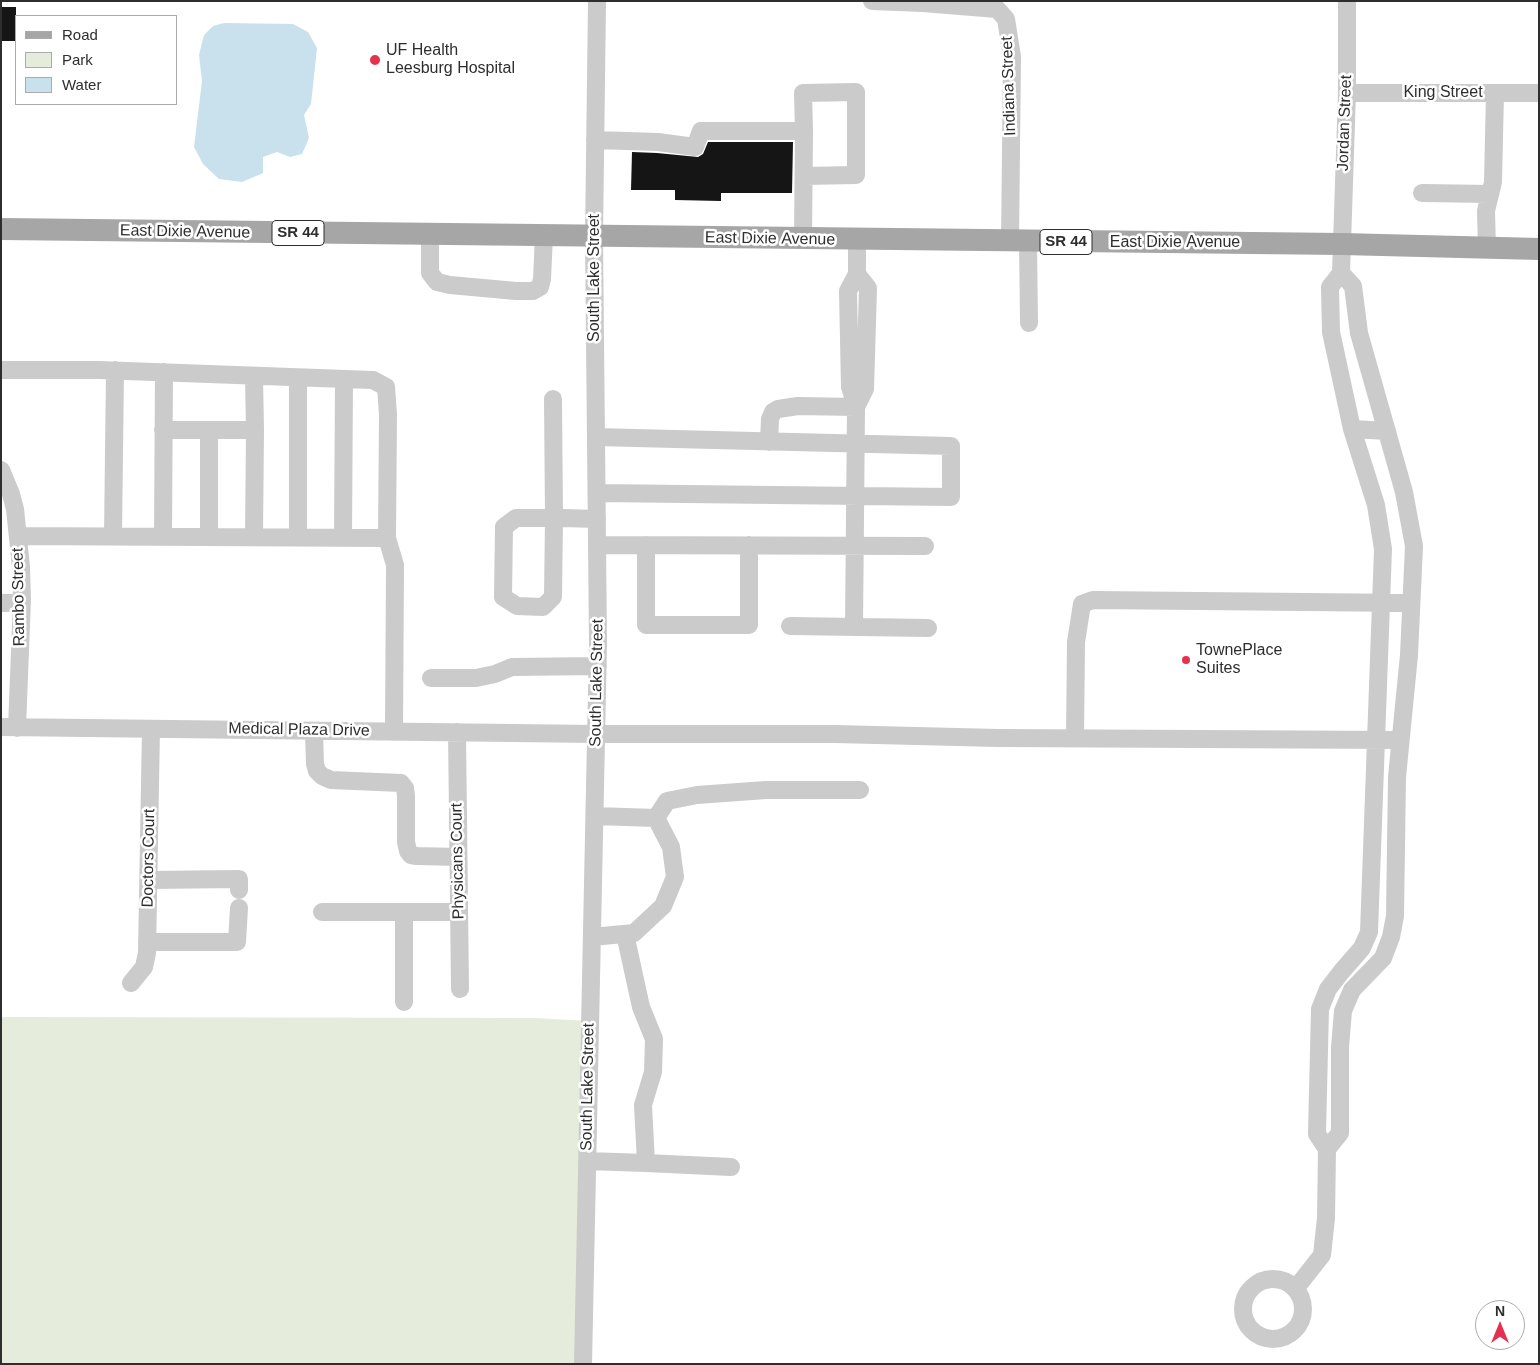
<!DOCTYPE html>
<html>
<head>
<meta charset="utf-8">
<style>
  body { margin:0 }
  #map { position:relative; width:1540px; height:1365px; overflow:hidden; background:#fff; font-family:Arial,sans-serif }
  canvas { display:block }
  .frame { position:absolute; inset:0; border:2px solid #2e2e2e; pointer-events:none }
  .legend { position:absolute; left:15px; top:15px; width:162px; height:90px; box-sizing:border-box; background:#fff; border:1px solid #ababab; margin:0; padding:6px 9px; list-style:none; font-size:15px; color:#2e2e2e }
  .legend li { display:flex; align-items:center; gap:10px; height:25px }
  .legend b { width:25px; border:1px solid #ababab }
  .north { position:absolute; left:1475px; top:1300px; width:50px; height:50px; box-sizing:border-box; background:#fff; border:1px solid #ababab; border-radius:50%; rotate:0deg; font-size:14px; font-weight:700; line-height:20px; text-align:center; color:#2e2e2e }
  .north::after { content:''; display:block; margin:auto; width:18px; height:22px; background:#e6304f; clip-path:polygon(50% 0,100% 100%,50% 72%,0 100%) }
</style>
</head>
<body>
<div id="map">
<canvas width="1540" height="1365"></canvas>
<div class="frame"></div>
<ul class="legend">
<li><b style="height:6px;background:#a6a6a6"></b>Road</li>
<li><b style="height:14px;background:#e6ecdc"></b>Park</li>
<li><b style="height:14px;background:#c8e1ec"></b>Water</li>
</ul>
<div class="north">N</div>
</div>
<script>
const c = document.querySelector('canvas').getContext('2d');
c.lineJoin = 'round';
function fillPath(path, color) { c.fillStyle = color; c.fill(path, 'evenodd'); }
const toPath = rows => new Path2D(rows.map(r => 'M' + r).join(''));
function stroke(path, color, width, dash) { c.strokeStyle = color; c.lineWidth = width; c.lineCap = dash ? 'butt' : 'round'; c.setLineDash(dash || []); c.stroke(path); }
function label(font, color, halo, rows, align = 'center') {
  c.font = font + ' Arial,sans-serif'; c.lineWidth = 5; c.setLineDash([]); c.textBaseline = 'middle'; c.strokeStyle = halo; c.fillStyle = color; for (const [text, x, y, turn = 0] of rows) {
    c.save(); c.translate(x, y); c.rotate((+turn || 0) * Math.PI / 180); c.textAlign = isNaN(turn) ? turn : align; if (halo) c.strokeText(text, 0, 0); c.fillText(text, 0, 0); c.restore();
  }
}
fillPath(toPath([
  [1,1017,534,1018,590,1021,583,1364,1,1364]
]), '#e6ecdc');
fillPath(toPath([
  [224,23,293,24,308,32,317,48,311,104,304,115,309,138,302,154,290,157,277,152,263,157,263,173,242,182,219,179,203,164,194,147,202,81,199,55,204,35,213,26]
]), '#c8e1ec');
fillPath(toPath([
  [2,7,16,7,16,41,2,41],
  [708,142,793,142,792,193,721,193,721,201,675,200,675,190,631,190,632,152,657,153,698,157,703,154]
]), '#151515');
stroke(toPath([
  [872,1,923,3,997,9,1006,19,1012,57,1010,242],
  [1347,93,1539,93],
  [595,140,658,142,695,147,701,131,804,131,803,239],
  [804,176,856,175,856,92,803,93,804,131],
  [1422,193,1490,194],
  [430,235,430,273,437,282,450,285,516,291,533,291,540,287,542,279,544,236],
  [1028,242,1029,323],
  [1487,248,1486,211,1493,182,1495,93],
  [857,274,868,288,865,389,856,407,850,387,848,291,857,274,857,240],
  [1,370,99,370,373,380,386,387,388,414,387,538,395,565,394,732],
  [553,399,554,518,553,597,543,607,517,606,503,597,504,527,516,518,563,518,597,519],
  [1352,429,1387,431],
  [163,430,255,430,254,376],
  [209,430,209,537],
  [596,437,951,446,951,497,597,493],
  [769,442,770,419,773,412,778,409,798,406,856,407,854,627],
  [1,470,11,494,15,509,21,567,22,599,17,728],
  [18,536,387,538],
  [113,536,115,370],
  [163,537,164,372],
  [254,537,255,430],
  [298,537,298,378],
  [343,538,344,379],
  [597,545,925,546],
  [646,545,646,625,749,625,749,545],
  [1,603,22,603],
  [790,626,928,628],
  [431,678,476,678,495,674,512,667,598,666],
  [1,727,597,734,835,734,998,738,1400,740],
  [314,731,315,764,317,771,322,776,331,780,401,783,405,788,406,796,406,842,408,851,411,855,417,856,458,857],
  [457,732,460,989],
  [1075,738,1076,642,1082,604,1093,600,1411,603],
  [656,818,667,801,697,795,766,790,860,790],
  [149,880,239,879,239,890],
  [322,912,459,912],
  [625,934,641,1007,654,1039,653,1072,643,1105,646,1163,731,1167],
  [592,937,634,933,663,906,675,877,671,847,656,818,595,816],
  [147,942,237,942,239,908],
  [131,983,144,967,147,953,151,729],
  [404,1002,404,912],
  [1327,1149,1340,1133,1340,1047,1343,1011,1352,990,1383,958,1391,937,1395,916,1397,777,1409,655,1414,546,1404,492,1359,333,1353,286,1341,273],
  [587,1161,646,1163],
  '1243 1309a30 30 0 1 1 60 0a30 30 0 1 1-60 0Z',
  [1296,1288,1322,1255,1326,1218,1327,1149,1317,1134,1320,1009,1328,989,1342,971,1362,948,1369,932,1383,549,1376,505,1352,429,1331,332,1330,287,1341,273,1347,93,1347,1],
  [583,1364,598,643,594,237,597,1]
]), '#cbcbcb', 18);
stroke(toPath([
  [1,229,1342,244,1539,249]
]), '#a6a6a6', 22);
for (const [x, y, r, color] of [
  [375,60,6,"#e6304f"],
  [1186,660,5,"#e6304f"]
]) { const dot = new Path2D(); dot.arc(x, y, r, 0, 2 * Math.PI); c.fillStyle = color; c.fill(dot); stroke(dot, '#fff', 2); }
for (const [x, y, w] of [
  [298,233,52],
  [1066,242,52]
]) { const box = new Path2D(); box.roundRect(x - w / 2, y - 12.5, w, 25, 4); c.fillStyle = '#fff'; c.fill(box); stroke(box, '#2e2e2e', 1); }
label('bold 15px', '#2e2e2e', null, [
  ["SR 44",298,233],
  ["SR 44",1066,242]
]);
label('16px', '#2e2e2e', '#fff', [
  ["UF Health",386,51],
  ["Leesburg Hospital",386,69],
  ["TownePlace",1196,651],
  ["Suites",1196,669]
], 'left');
label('16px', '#2e2e2e', '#fff', [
  ["Indiana Street",1009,86,-92],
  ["King Street",1443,93],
  ["Jordan Street",1345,123,-88],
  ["East Dixie Avenue",185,232,1],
  ["East Dixie Avenue",770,239,1],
  ["East Dixie Avenue",1175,243],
  ["South Lake Street",595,278,-90],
  ["Rambo Street",19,597,-91],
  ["South Lake Street",597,683,-89],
  ["Medical Plaza Drive",299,730,1],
  ["Doctors Court",149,858,-89],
  ["Physicans Court",458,861,-91],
  ["South Lake Street",588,1087,-89]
]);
</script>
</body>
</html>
